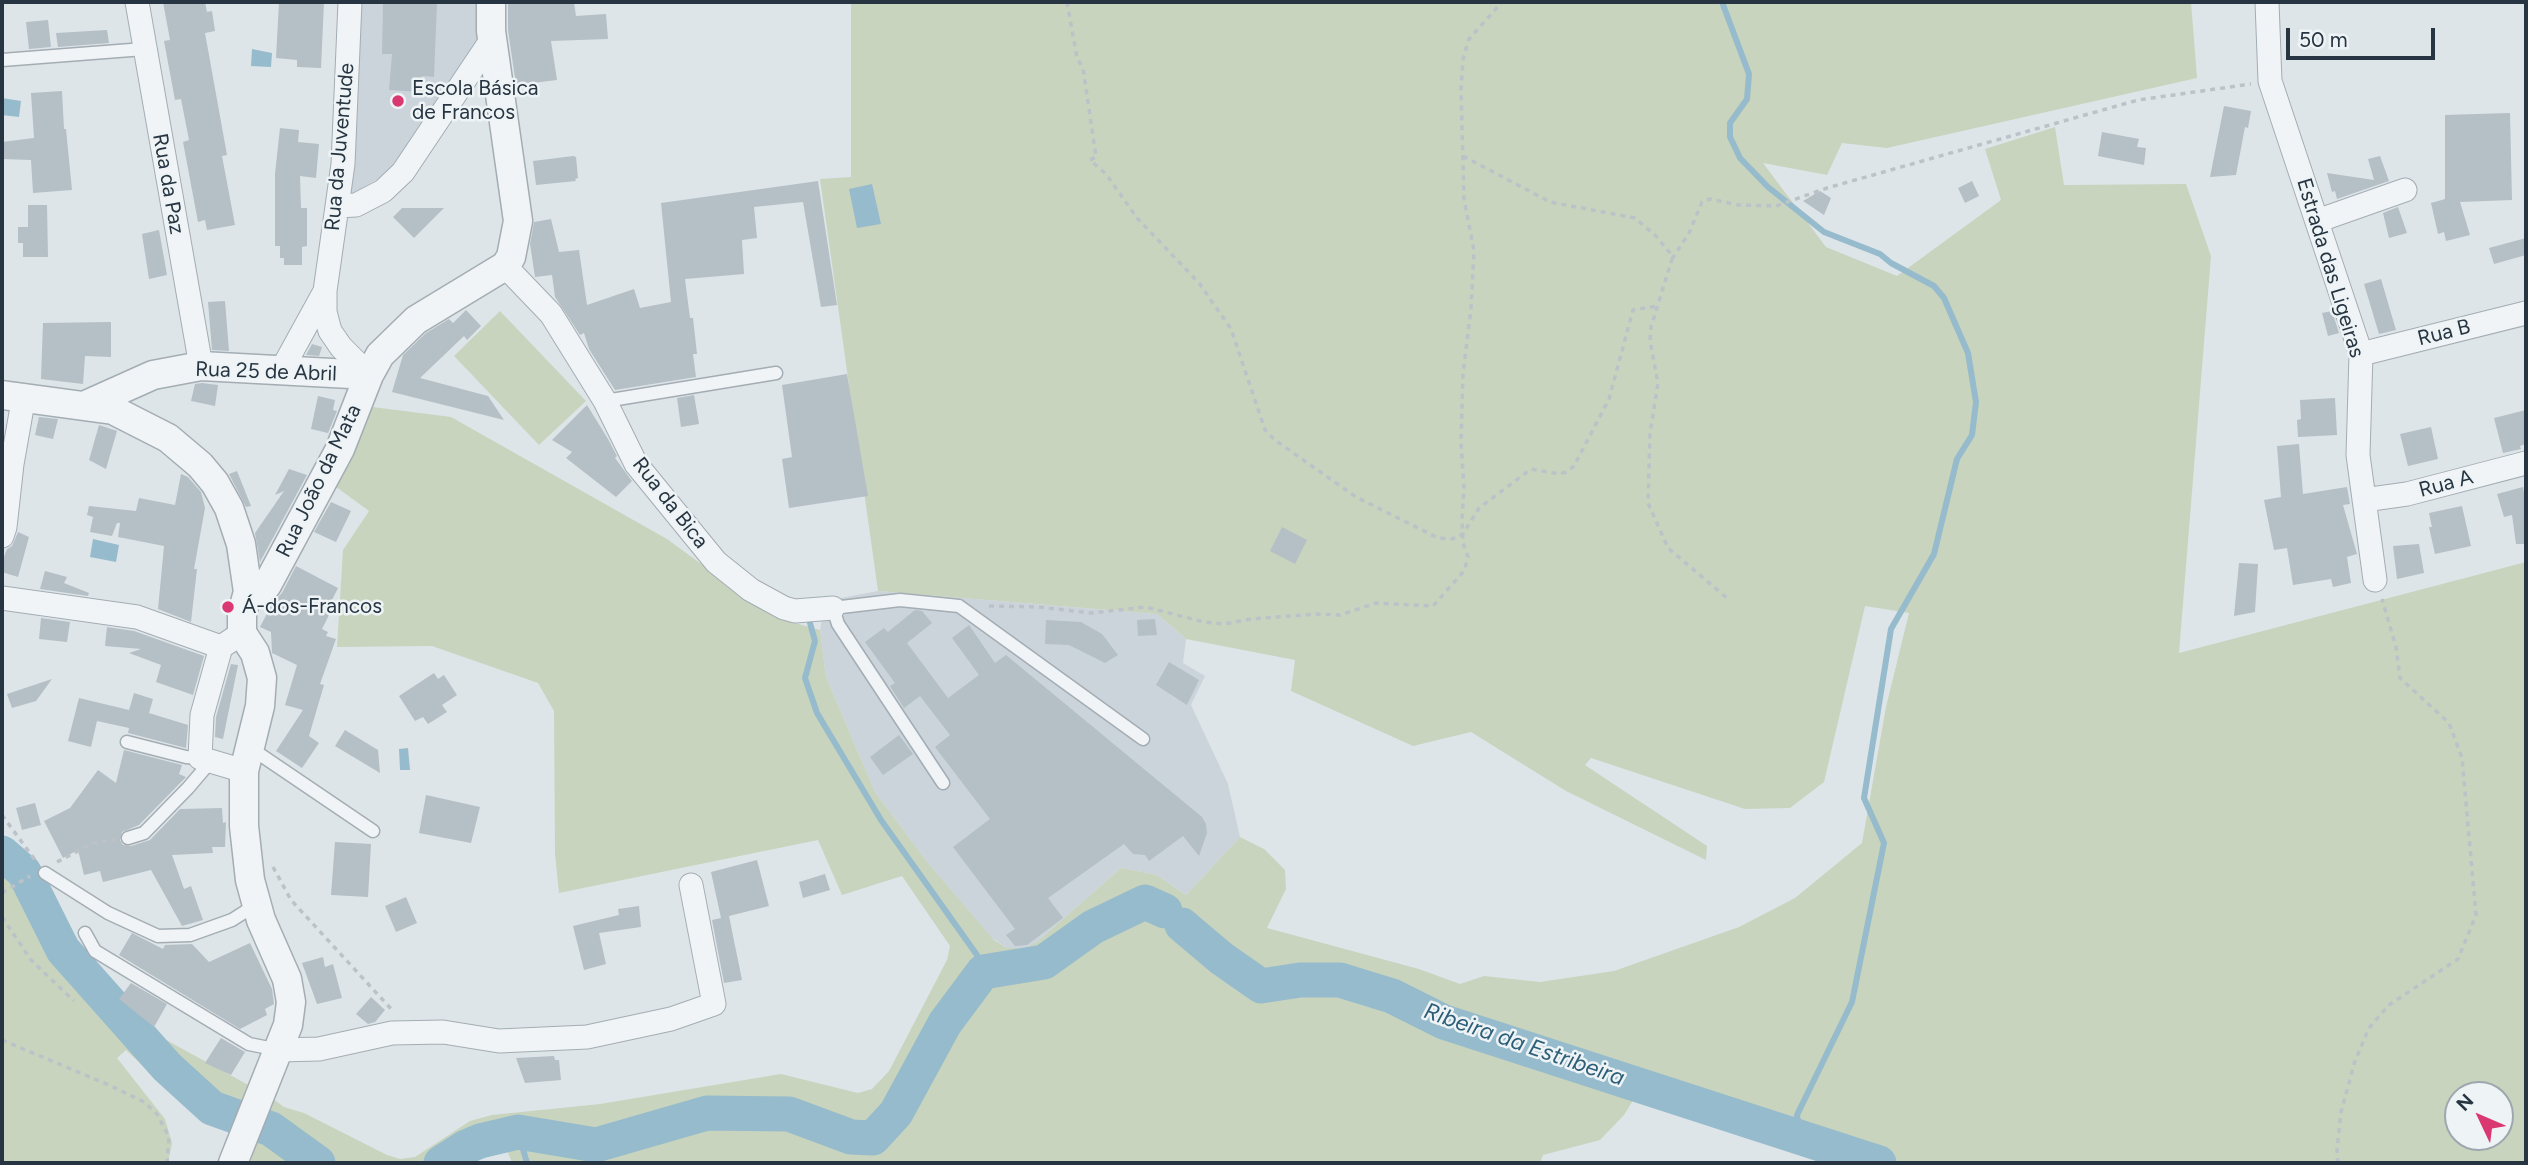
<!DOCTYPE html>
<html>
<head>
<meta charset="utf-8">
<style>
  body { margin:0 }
  #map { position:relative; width:2528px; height:1165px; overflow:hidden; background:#dee5e9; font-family:Figtree,sans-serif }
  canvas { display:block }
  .frame { position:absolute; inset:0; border:4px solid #263541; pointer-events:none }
  .north { position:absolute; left:2444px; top:1081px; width:70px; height:70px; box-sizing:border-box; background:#eef3f6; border:2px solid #9ea7ae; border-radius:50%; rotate:314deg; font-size:19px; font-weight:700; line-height:28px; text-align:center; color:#263541 }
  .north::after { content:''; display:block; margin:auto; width:24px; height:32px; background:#d93871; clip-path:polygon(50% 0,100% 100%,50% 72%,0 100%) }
  .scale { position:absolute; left:2286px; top:28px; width:149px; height:32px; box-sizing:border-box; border:4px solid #263541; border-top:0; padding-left:9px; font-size:21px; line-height:24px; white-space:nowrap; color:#263541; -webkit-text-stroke:5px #eef3f6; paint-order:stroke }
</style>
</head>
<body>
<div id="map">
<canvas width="2528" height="1165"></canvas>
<div class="frame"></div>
<div class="north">N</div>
<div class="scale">50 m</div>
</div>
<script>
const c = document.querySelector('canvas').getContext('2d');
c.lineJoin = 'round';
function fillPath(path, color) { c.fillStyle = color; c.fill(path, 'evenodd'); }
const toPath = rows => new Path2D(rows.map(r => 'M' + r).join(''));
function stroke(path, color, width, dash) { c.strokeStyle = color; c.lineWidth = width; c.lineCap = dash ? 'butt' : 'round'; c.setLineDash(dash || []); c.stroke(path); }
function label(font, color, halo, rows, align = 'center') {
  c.font = font + ' Figtree,sans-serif'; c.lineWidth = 5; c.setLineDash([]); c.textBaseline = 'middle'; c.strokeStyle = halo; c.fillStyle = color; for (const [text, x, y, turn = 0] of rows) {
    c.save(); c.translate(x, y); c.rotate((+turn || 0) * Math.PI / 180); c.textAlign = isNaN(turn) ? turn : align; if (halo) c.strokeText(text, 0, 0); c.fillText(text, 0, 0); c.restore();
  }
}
fillPath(toPath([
  [362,2,482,2,482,32,457,75,390,172,348,196],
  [878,591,1157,614,1186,639,1183,663,1205,676,1191,705,1228,784,1240,837,1186,895,1157,875,1121,868,1038,941,1027,948,1007,948,992,938,928,863,875,792,826,677,820,630,825,601]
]), '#ccd4db');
fillPath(toPath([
  [851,2,2191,2,2197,78,1887,148,1842,143,1827,175,1763,163,1826,247,1897,276,2001,200,1985,149,2055,127,2064,185,2186,184,2211,256,2179,653,2526,562,2526,1163,1823,1163,1637,1091,1637,1094,1624,1115,1600,1140,1543,1155,1540,1163,512,1163,507,1150,473,1158,464,1163,251,1162,254,1140,273,1099,284,1107,304,1113,387,1155,400,1159,415,1157,470,1121,492,1115,600,1104,781,1074,858,1093,872,1089,889,1071,947,960,950,946,902,876,842,895,818,840,559,893,555,854,554,711,538,683,432,646,337,647,343,550,369,511,332,484,373,407,451,417,667,539,774,617,820,630,826,677,875,792,928,863,994,940,1007,948,1026,948,1038,941,1121,868,1157,875,1186,895,1240,837,1264,849,1285,870,1286,889,1267,928,1419,969,1460,984,1484,976,1540,982,1614,971,1739,927,1795,898,1862,843,1886,707,1909,613,1865,606,1824,782,1790,808,1745,809,1591,758,1585,765,1707,846,1706,860,1566,791,1471,732,1413,746,1291,691,1295,660,1186,639,1157,614,878,591,820,179,851,177],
  [2458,1095,2500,1095,2500,1137,2458,1137],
  [500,311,586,401,539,445,454,356],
  [2,837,60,911,111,994,159,1036,252,1087,236,1125,145,1068,126,1050,117,1058,165,1119,172,1143,168,1163,2,1163]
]), '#c8d4be');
fillPath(toPath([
  [252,49,272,53,271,67,251,66],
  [2,98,21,101,19,117,2,115],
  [872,184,881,224,857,228,849,189],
  [93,539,119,545,116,562,90,557],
  [408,748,410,770,400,770,399,749]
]), '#96bbcc');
stroke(toPath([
  [1722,2,1749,74,1747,99,1730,123,1730,137,1740,158,1768,187,1824,232,1880,254,1891,263,1934,286,1944,298,1968,353,1976,402,1972,435,1957,459,1934,554,1891,629,1864,798,1884,843,1852,1002,1797,1115,1800,1137],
  [810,623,815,641,805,678,817,713,881,820,977,955,983,972],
  [518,1132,527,1163]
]), '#96bbcc', 6);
stroke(toPath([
  [2,853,24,872,63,950,167,1067,212,1108,271,1129,318,1163],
  [1182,925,1221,958,1261,986,1300,980,1340,980,1392,996,1444,1022,1879,1163],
  [441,1163,466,1147,480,1141,518,1132,596,1145,707,1113,789,1114,851,1137,873,1138,896,1113,945,1023,983,972,1044,962,1093,927,1145,902,1165,911]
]), '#96bbcc', 35);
fillPath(toPath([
  [163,2,205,2,207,12,212,11,215,31,205,33,227,155,222,156,235,225,207,230,205,220,198,222,183,142,189,140,181,99,175,100,164,41,170,40],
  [279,2,324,2,321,68,297,67,297,60,276,58],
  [383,2,437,2,434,77,422,76,421,92,389,90,392,54,382,54],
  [508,2,574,2,576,16,606,14,608,39,551,41,557,80,516,85,508,30],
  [48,20,51,47,29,49,26,22],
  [107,30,109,43,58,47,56,33],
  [62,91,64,129,66,129,72,190,33,193,31,160,2,159,2,142,34,138,31,93],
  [2224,106,2251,111,2248,128,2245,127,2236,175,2210,177],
  [2510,113,2512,200,2460,202,2470,235,2446,241,2444,232,2438,234,2431,203,2445,199,2445,115],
  [280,128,299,130,298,142,319,144,316,178,300,176,301,208,307,208,307,246,302,247,302,265,284,265,284,258,280,258,280,246,275,246,275,174],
  [2102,132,2139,139,2137,147,2146,148,2144,165,2098,156],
  [573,156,576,157,578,178,575,179,576,181,536,185,533,161],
  [2380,156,2389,181,2337,199,2335,191,2332,192,2327,173,2374,180,2368,159],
  [818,181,837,305,821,307,803,202,754,207,757,238,742,240,744,274,685,279,690,318,693,318,697,354,693,354,696,377,615,390,589,349,584,333,580,335,555,297,552,275,535,277,530,244,534,222,551,219,559,252,579,250,587,305,634,289,640,308,671,302,661,203],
  [1972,181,1979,196,1965,203,1958,188],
  [1820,191,1831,198,1824,215,1803,201],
  [28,205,47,205,48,257,23,257,23,243,18,243,18,227,28,227],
  [2398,207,2407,233,2389,238,2383,213],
  [402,208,444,208,414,238,393,217],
  [159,230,167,275,149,279,142,234],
  [2526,238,2526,255,2494,264,2489,248],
  [2381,279,2396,330,2379,334,2364,284],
  [225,301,229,351,212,350,208,302],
  [466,310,481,326,467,340,464,336,420,378,488,396,504,420,392,392,403,355,426,333,449,319,453,323],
  [2332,311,2339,333,2328,336,2322,313],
  [111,322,111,357,85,356,83,384,41,379,43,323],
  [312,344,322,347,319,356,306,355],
  [847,374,868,496,789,508,782,459,792,457,782,385],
  [202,383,218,385,215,406,191,401,195,384],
  [694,395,699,424,681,427,677,398],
  [318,396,335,400,333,410,337,411,328,433,311,429],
  [2335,398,2337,435,2298,437,2297,420,2301,419,2300,400],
  [587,405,608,439,617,456,615,458,632,481,616,497,566,458,572,452,552,440],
  [2526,410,2526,444,2520,446,2521,449,2503,453,2494,418],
  [39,417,58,419,53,439,35,435],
  [99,425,117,431,106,469,89,460],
  [2431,427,2438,459,2408,466,2400,434],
  [2299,444,2303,494,2347,487,2350,504,2343,505,2357,554,2347,557,2351,583,2333,587,2331,579,2293,585,2287,548,2274,550,2264,500,2281,497,2277,446],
  [289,469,307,475,260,562,255,533,284,491,275,495],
  [237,471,251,506,246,507,229,474],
  [181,474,188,477,201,492,205,508,194,569,197,569,191,622,158,609,164,546,118,537,120,523,117,523,112,536,90,532,93,517,87,515,89,506,136,511,139,498,175,505],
  [2523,487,2526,502,2526,544,2516,544,2512,515,2504,517,2497,494],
  [331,502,351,511,336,542,314,532],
  [2462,506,2471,546,2435,554,2429,527,2432,527,2429,513],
  [1282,527,1307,540,1295,564,1270,551],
  [18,532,29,537,18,577,2,572,2,562,7,549,12,546],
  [2419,544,2424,573,2397,579,2393,546],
  [2239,563,2258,564,2255,612,2234,616],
  [296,566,338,588,331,602,335,603,322,629,328,632,326,636,336,639,320,684,324,685,309,736,319,743,302,768,276,751,303,710,285,705,297,665,272,653,271,632,260,627,273,602,282,593],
  [45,571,67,577,64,583,89,593,88,596,40,589],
  [915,610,922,611,932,623,907,643,948,698,979,675,952,638,969,625,995,663,1006,655,1202,817,1206,824,1207,833,1199,856,1183,836,1149,861,1145,855,1133,854,1124,844,1048,898,1063,918,1027,945,1015,946,1006,935,1015,929,953,847,990,819,935,747,950,735,920,696,904,708,890,686,895,683,865,642,884,628,888,632],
  [41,618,70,622,67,642,39,639],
  [1155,619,1157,635,1138,636,1137,620],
  [1046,620,1081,622,1102,634,1118,655,1105,663,1069,645,1045,644],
  [107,627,134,631,204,656,193,695,156,682,161,665,129,653,141,649,105,646],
  [1169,662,1199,680,1187,705,1156,685],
  [231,664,238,665,223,739,215,737,216,717],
  [434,673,438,679,444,675,457,695,442,705,447,712,428,724,423,717,415,721,399,696],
  [52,679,36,701,12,708,7,694],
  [134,693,153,699,149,713,188,725,186,748,128,733,129,728,97,721,91,747,68,741,79,698,129,710],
  [345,730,378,750,380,773,335,746],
  [899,735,913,754,883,775,870,757],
  [124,750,182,765,179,774,186,777,139,825,122,832,120,840,123,845,131,846,150,840,180,809,222,808,223,823,226,822,225,847,212,847,213,853,172,855,184,889,191,886,203,920,182,926,151,870,103,882,100,871,84,875,78,850,63,858,44,821,70,808,98,770,116,783],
  [426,795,480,807,471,843,419,833],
  [35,803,41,825,22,830,16,808],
  [335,842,371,844,368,897,331,895],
  [757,860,769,906,729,916,742,980,724,983,712,920,721,918,711,872],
  [825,874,830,890,803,898,799,882],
  [406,897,417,923,396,932,385,906],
  [639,906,641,927,599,933,606,964,584,970,573,926,619,915,618,909],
  [132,933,163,949,165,945,192,944,209,962,250,943,272,989,274,1004,265,1009,267,1015,240,1029,119,955],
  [323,957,325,967,333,964,342,998,317,1004,302,963],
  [131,983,167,1004,154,1027,119,999],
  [371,997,385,1010,375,1022,368,1024,356,1014],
  [221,1038,245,1052,231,1075,205,1063],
  [554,1056,555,1060,559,1060,561,1080,525,1083,516,1058]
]), '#b5bfc6');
const service = toPath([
  [2,60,144,49],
  [605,401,776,373],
  [127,742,186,757,200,758],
  [249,747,373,831],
  [943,783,838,624,833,608,900,600,959,606,1143,739],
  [128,838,144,833,188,788,211,761],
  [45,873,108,913,158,936,190,935,232,920,257,904],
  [85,933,95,951,249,1044,279,1050]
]);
const minor = toPath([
  [137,2,201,366],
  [350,2,343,164,325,291,325,312,330,331,341,347,369,375],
  [2267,2,2270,81,2361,354,2358,455,2375,580],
  [337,206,356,205,383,191,403,172,492,39],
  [2317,221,2405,190],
  [505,266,551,314,605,401,636,464,716,562,751,590,784,608,795,611,833,608],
  [2361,354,2526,313],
  [281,371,325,291],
  [2364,500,2407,494,2526,463],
  [2,536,5,527,12,464,24,396],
  [2,598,137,617,221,647,242,633],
  [221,647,202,715,200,758,244,771],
  [279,1050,319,1049,392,1033,443,1032,499,1041,587,1037,671,1019,714,1004,691,885]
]);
const tertiary = toPath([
  [2,395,113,410,168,438,200,465,215,483,229,508,241,544,248,592,242,613,242,633,255,653,262,678,260,706,244,771,244,826,250,880,261,920,287,979,291,1002,288,1025,233,1163],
  [86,405,153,375,201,366,369,375],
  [248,592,261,590,267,585,340,449,369,375,380,355,416,320,505,266,511,257,518,221,491,31,491,2]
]);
stroke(service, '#a3adb3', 15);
stroke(minor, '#a3adb3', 25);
stroke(tertiary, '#a3adb3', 31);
stroke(toPath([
  [1067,2,1077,58,1083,68,1096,157,1090,160,1106,174,1137,218,1199,283,1231,329,1265,430,1275,440,1356,497,1438,538,1452,539,1463,534,1479,508,1531,469,1559,474,1566,472,1574,466,1609,399,1633,310,1658,306],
  [1463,156,1550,202,1635,218,1656,236,1670,253,1672,259,1651,327,1650,341,1658,383,1650,433,1648,503,1668,548,1727,598],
  [1672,259,1689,233,1702,202,1710,199,1739,205,1776,206,1827,188,2138,100,2251,84],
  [989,606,1039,607,1091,613,1146,607,1204,622,1224,624,1251,619,1316,614,1340,615,1376,603,1433,606,1464,571,1468,557,1463,543,1462,519,1464,488,1461,443,1463,374,1471,308,1474,251,1464,199,1461,90,1463,59,1469,39,1502,2],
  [2,815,35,860],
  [57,862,93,843,115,840],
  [273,867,291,900,393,1011],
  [2,893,30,876],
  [2,917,31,960,74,1001],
  [2,1040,109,1085,144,1102,157,1114,169,1137,167,1163],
  [2338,1163,2337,1150,2341,1112,2355,1061,2369,1028,2389,1005,2458,959,2476,915,2462,758,2449,723,2400,678,2396,647,2382,599]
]), '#bcc2c8', 3.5, [5, 5]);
stroke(service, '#f1f4f7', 12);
stroke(minor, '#f1f4f7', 23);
stroke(tertiary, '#f1f4f7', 28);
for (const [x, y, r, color] of [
  [398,101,7,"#d93871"],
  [228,607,7,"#d93871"]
]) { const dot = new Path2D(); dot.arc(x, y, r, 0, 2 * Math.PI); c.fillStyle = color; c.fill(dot); stroke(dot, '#eef3f6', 2.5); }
label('21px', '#263541', '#eef3f6', [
  ["Escola Básica",412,89],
  ["de Francos",412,113],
  ["Á-dos-Francos",242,607]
], 'left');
label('21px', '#263541', '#eef3f6', [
  ["Rua da Juventude",340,147,-85],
  ["Rua da Paz",168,184,80],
  ["Estrada das Ligeiras",2330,268,73],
  ["Rua B",2444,333,-14],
  ["Rua 25 de Abril",266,372,2],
  ["Rua João da Mata",319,481,-64],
  ["Rua A",2446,484,-15],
  ["Rua da Bica",670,503,52]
]);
label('italic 23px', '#2d5e78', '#eef3f6', [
  ["Ribeira da Estribeira",1524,1045,19]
]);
</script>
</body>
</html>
